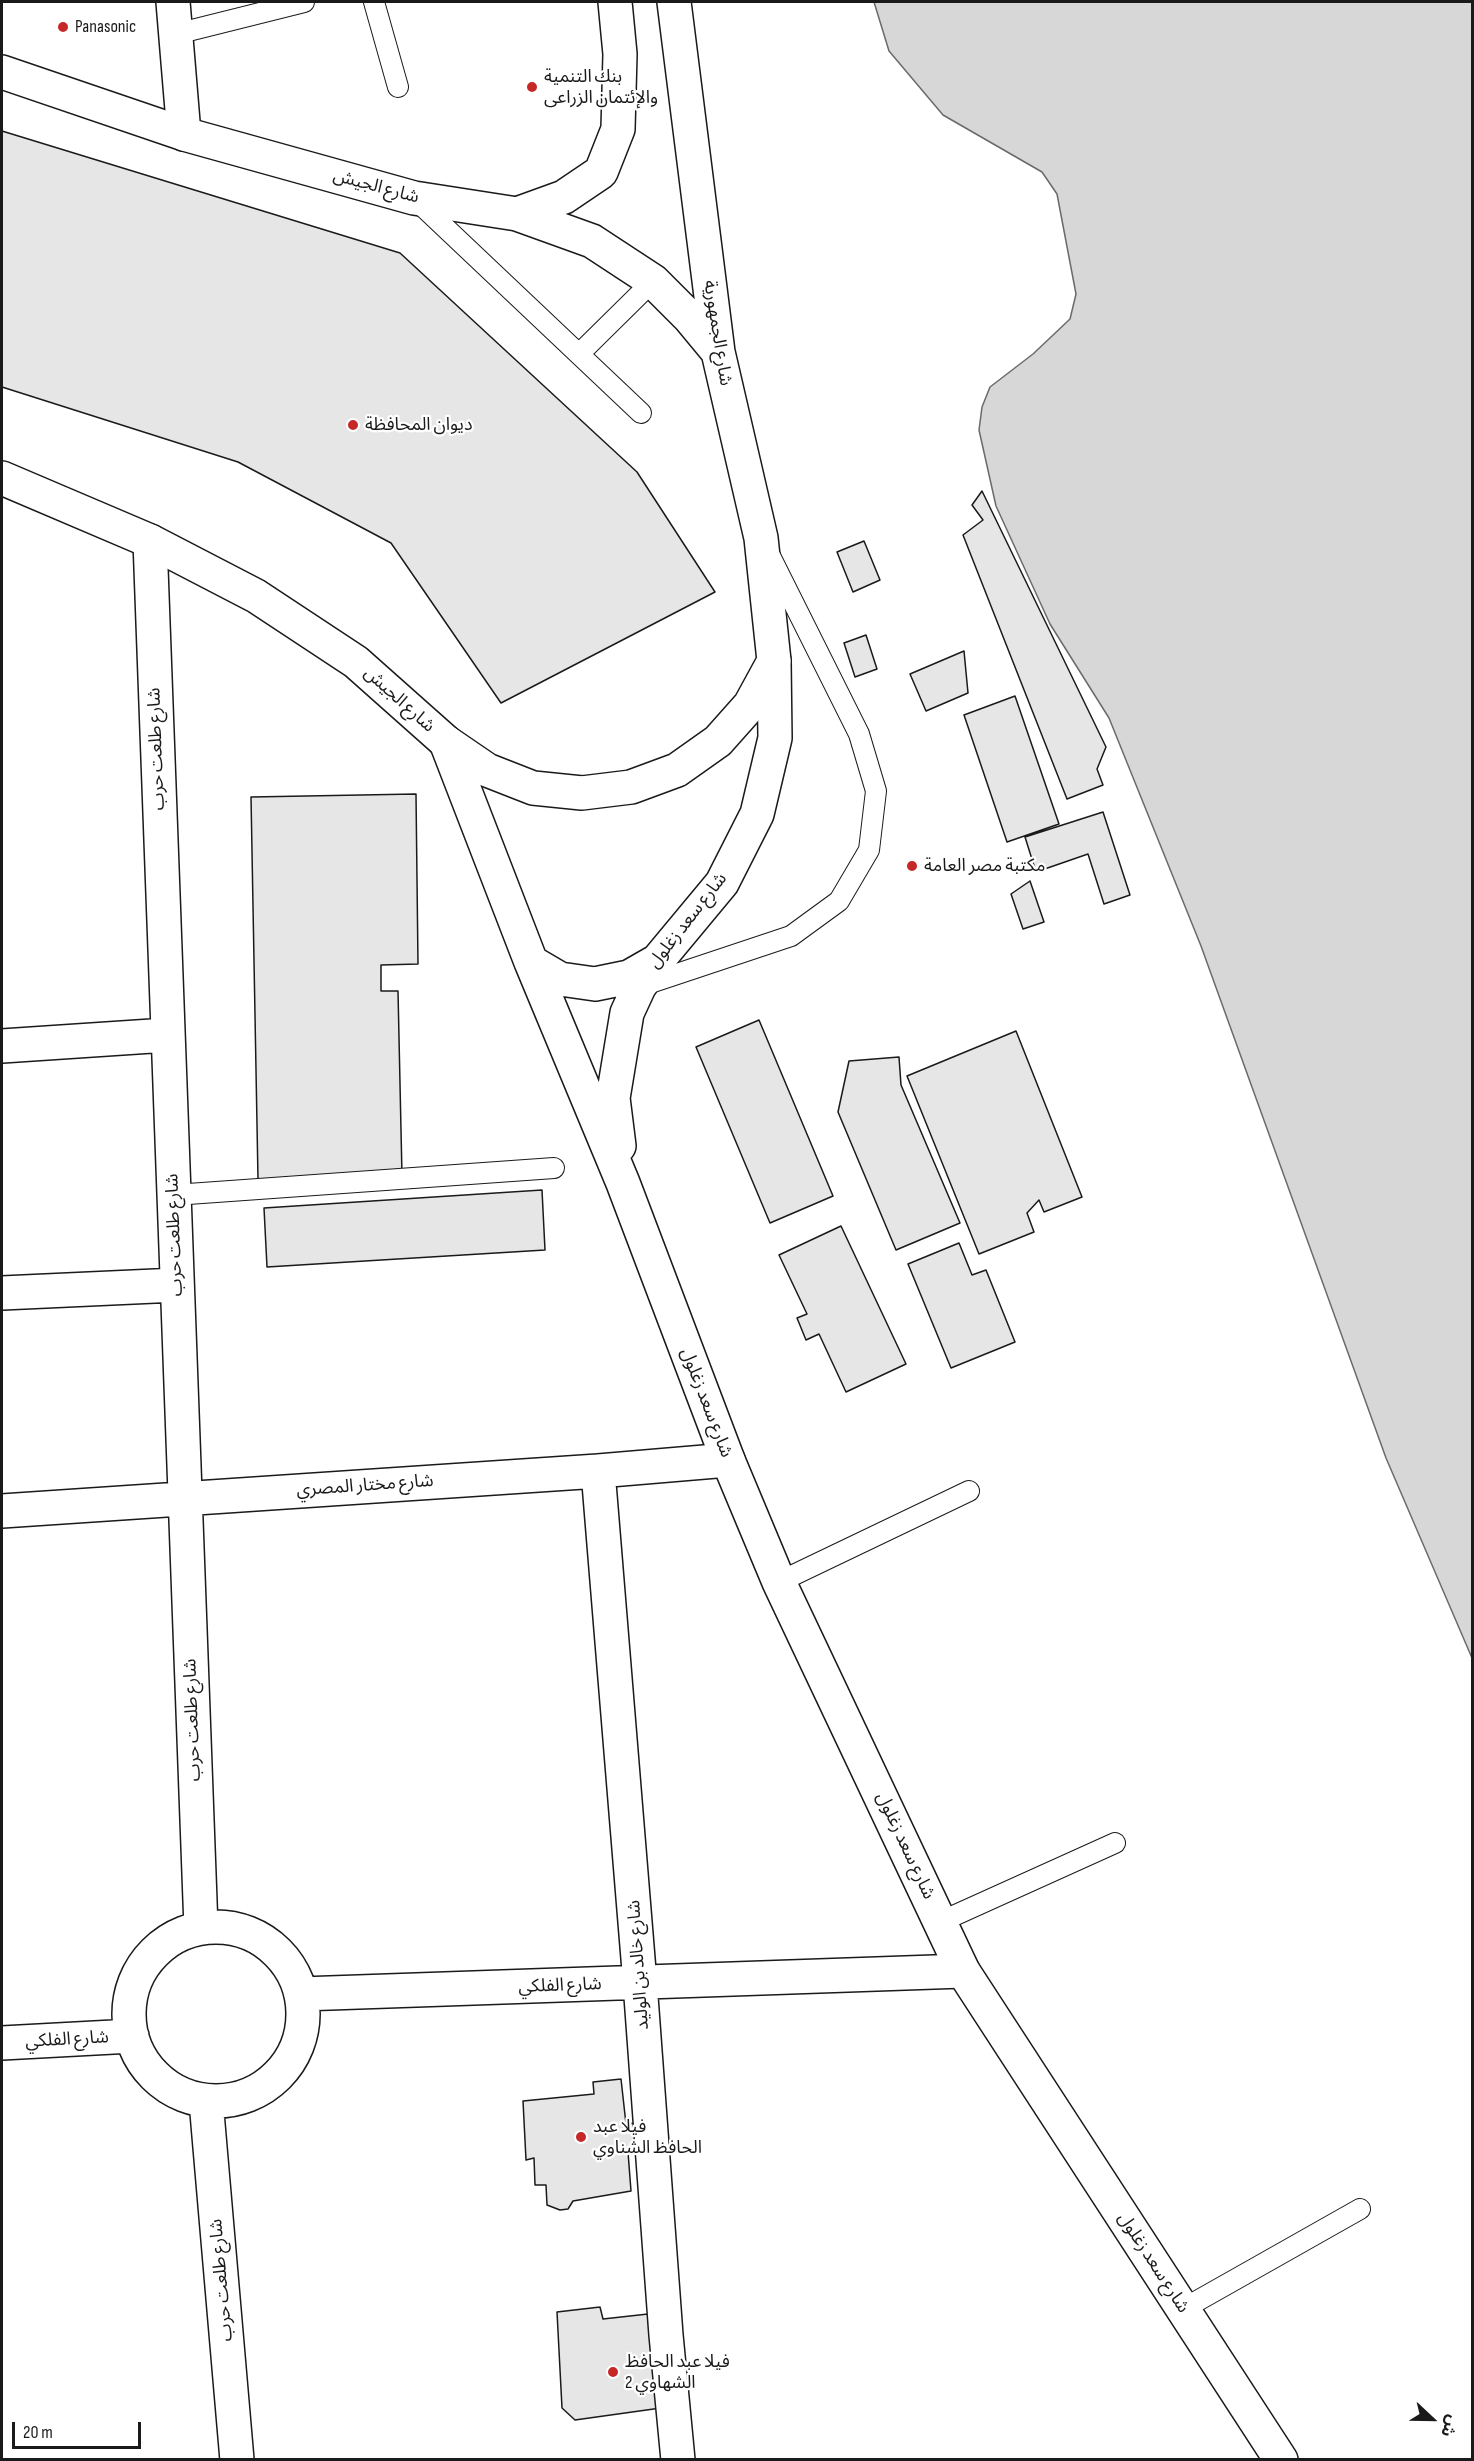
<!DOCTYPE html>
<html>
<head>
<meta charset="utf-8">
<style>
  body { margin:0 }
  #map { position:relative; width:1474px; height:2461px; overflow:hidden; background:#fff; font-family:"Sofia Sans Condensed","Noto Sans Arabic",sans-serif }
  canvas { display:block }
  .frame { position:absolute; inset:0; border:3px solid #1a1a1a; pointer-events:none }
  .north { position:absolute; left:1402px; top:2389px; width:60px; height:60px; -webkit-text-stroke:4px #fff; paint-order:stroke; rotate:112deg; font-size:16px; font-weight:700; line-height:24px; text-align:center; color:#1a1a1a }
  .north::after { content:''; display:block; margin:auto; width:21px; height:27px; background:#1a1a1a; clip-path:polygon(50% 0,100% 100%,50% 72%,0 100%) }
  .scale { position:absolute; left:12px; top:2422px; width:129px; height:27px; box-sizing:border-box; border:3px solid #1a1a1a; border-top:0; padding-left:8px; font-size:18px; line-height:21px; white-space:nowrap; color:#1a1a1a; -webkit-text-stroke:4px #fff; paint-order:stroke }
</style>
</head>
<body>
<div id="map">
<canvas width="1474" height="2461"></canvas>
<div class="frame"></div>
<div class="north">ش</div>
<div class="scale">20 m</div>
</div>
<script>
const c = document.querySelector('canvas').getContext('2d');
c.lineJoin = 'round';
function fillPath(path, color) { c.fillStyle = color; c.fill(path, 'evenodd'); }
const toPath = rows => new Path2D(rows.map(r => 'M' + r).join(''));
function stroke(path, color, width, dash) { c.strokeStyle = color; c.lineWidth = width; c.lineCap = dash ? 'butt' : 'round'; c.setLineDash(dash || []); c.stroke(path); }
function label(font, color, halo, rows, align = 'center') {
  c.font = font + ' "Sofia Sans Condensed","Noto Sans Arabic",sans-serif'; c.lineWidth = 4.5; c.setLineDash([]); c.textBaseline = 'middle'; c.strokeStyle = halo; c.fillStyle = color; for (const [text, x, y, turn = 0] of rows) {
    c.save(); c.translate(x, y); c.rotate((+turn || 0) * Math.PI / 180); c.textAlign = isNaN(turn) ? turn : align; if (halo) c.strokeText(text, 0, 0); c.fillText(text, 0, 0); c.restore();
  }
}
const water = toPath([
  [874,2,1472,2,1472,1658,1386,1458,1201,946,1109,718,1050,624,996,506,979,430,982,407,990,387,1033,354,1070,319,1076,294,1057,194,1042,172,943,115,889,51,874,2]
]);
fillPath(water, '#d7d7d7');
stroke(water, '#6a6a6a', 1.5);
const building = toPath([
  [2,131,400,253,637,472,715,592,501,703,391,543,238,462,2,387,2,131],
  [982,491,1106,747,1097,769,1103,785,1067,799,963,535,983,520,972,505,982,491],
  [864,541,880,580,853,592,837,552,864,541],
  [866,635,877,669,855,677,844,643,866,635],
  [964,651,968,693,926,711,910,674,964,651],
  [1015,696,1059,824,1007,842,964,715,1015,696],
  [416,794,418,964,381,965,381,991,398,991,402,1176,258,1179,251,797,416,794],
  [1103,812,1130,895,1104,904,1088,854,1036,872,1025,837,1103,812],
  [1030,881,1044,922,1023,929,1011,894,1030,881],
  [759,1020,833,1196,770,1223,696,1047,759,1020],
  [1016,1031,1082,1197,1044,1212,1039,1200,1027,1213,1034,1232,979,1254,907,1076,1016,1031],
  [899,1057,901,1085,960,1223,896,1250,838,1112,849,1061,899,1057],
  [542,1190,545,1250,267,1267,264,1208,542,1190],
  [841,1226,906,1364,846,1392,819,1334,806,1340,797,1318,807,1314,779,1255,841,1226],
  [959,1243,972,1275,986,1270,1015,1342,951,1368,908,1264,959,1243],
  [621,2079,626,2124,636,2123,639,2149,628,2152,631,2191,573,2201,568,2209,560,2210,547,2205,546,2185,535,2185,534,2158,526,2160,523,2101,594,2094,593,2082,621,2079],
  [600,2307,603,2319,648,2314,651,2338,668,2407,575,2420,562,2408,557,2312,600,2307]
]);
fillPath(building, '#e6e6e6');
stroke(building, '#1a1a1a', 1.5);
const lane = toPath([
  [374,2,398,87],
  [176,34,304,2],
  [416,200,641,413],
  [579,354,653,281],
  [641,986,791,936,839,901,869,850,876,791,859,734,770,556],
  [174,1195,554,1168],
  [779,1582,969,1491],
  [940,1922,1115,1843],
  [1183,2309,1360,2209]
]);
const street = toPath([
  [150,541,201,1928],
  [2,1046,167,1035],
  [2,1293,177,1285],
  [598,1471,640,1983,666,2335,678,2460],
  [2,1511,598,1471,728,1460],
  '129 2014a87 87 0 1 1 174 0a87 87 0 1 1-174 0Z',
  [301,1994,963,1971],
  [2,2043,132,2036],
  [206,2101,237,2460]
]);
const secondary = toPath([
  [173,2,184,134],
  [446,742,531,962,623,1183,728,1460,779,1582,963,1971,1281,2460],
  [531,962,560,979,595,984,629,977,657,961],
  [619,1146,613,1098,627,1013,639,987,658,960,722,883,757,814,775,738,774,661]
]);
const primary = toPath([
  [2,72,184,134,414,198,517,214,592,241,653,281,689,317,718,352],
  [517,214,564,197,601,172,618,129,620,54,615,2],
  [2,478,150,541,256,596,356,662,446,742,487,770,533,788,582,793,631,787,677,770,718,741,750,705,774,661,761,538,718,352,674,2]
]);
stroke(lane, '#1a1a1a', 22);
stroke(street, '#1a1a1a', 36);
stroke(secondary, '#1a1a1a', 36);
stroke(primary, '#1a1a1a', 36);
stroke(lane, '#fff', 20);
stroke(street, '#fff', 33);
stroke(secondary, '#fff', 33);
stroke(primary, '#fff', 33);
for (const [x, y, r, color] of [
  [63,27,6,"#c62828"],
  [532,87,6,"#c62828"],
  [353,425,6,"#c62828"],
  [912,866,6,"#c62828"],
  [581,2137,6,"#c62828"],
  [613,2372,6,"#c62828"]
]) { const dot = new Path2D(); dot.arc(x, y, r, 0, 2 * Math.PI); c.fillStyle = color; c.fill(dot); stroke(dot, '#fff', 2); }
label('18px', '#1a1a1a', '#fff', [
  ["Panasonic",75,27],
  ["بنك التنمية",544,77],
  ["والإئتمان الزراعى",544,98],
  ["ديوان المحافظة",365,425],
  ["مكتبة مصر العامة",924,866],
  ["فيلا عبد",593,2127],
  ["الحافظ الشناوي",593,2148],
  ["فيلا عبد الحافظ",625,2362],
  ["الشهاوي 2",625,2383]
], 'left');
label('18px', '#1a1a1a', '#fff', [
  ["شارع الجيش",376,187,15],
  ["شارع الجمهورية",717,333,81],
  ["شارع الجيش",399,700,42],
  ["شارع طلعت حرب",157,749,-92],
  ["شارع سعد زغلول",688,921,-52],
  ["شارع طلعت حرب",175,1235,-92],
  ["شارع سعد زغلول",706,1403,69],
  ["شارع مختار المصري",365,1486,-4],
  ["شارع طلعت حرب",193,1720,-92],
  ["شارع سعد زغلول",905,1846,65],
  ["شارع خالد بن الوليد",639,1965,-94],
  ["شارع الفلكي",560,1986,-2],
  ["شارع الفلكي",67,2040,-3],
  ["شارع سعد زغلول",1153,2263,57],
  ["شارع طلعت حرب",222,2280,-95]
]);
</script>
</body>
</html>
